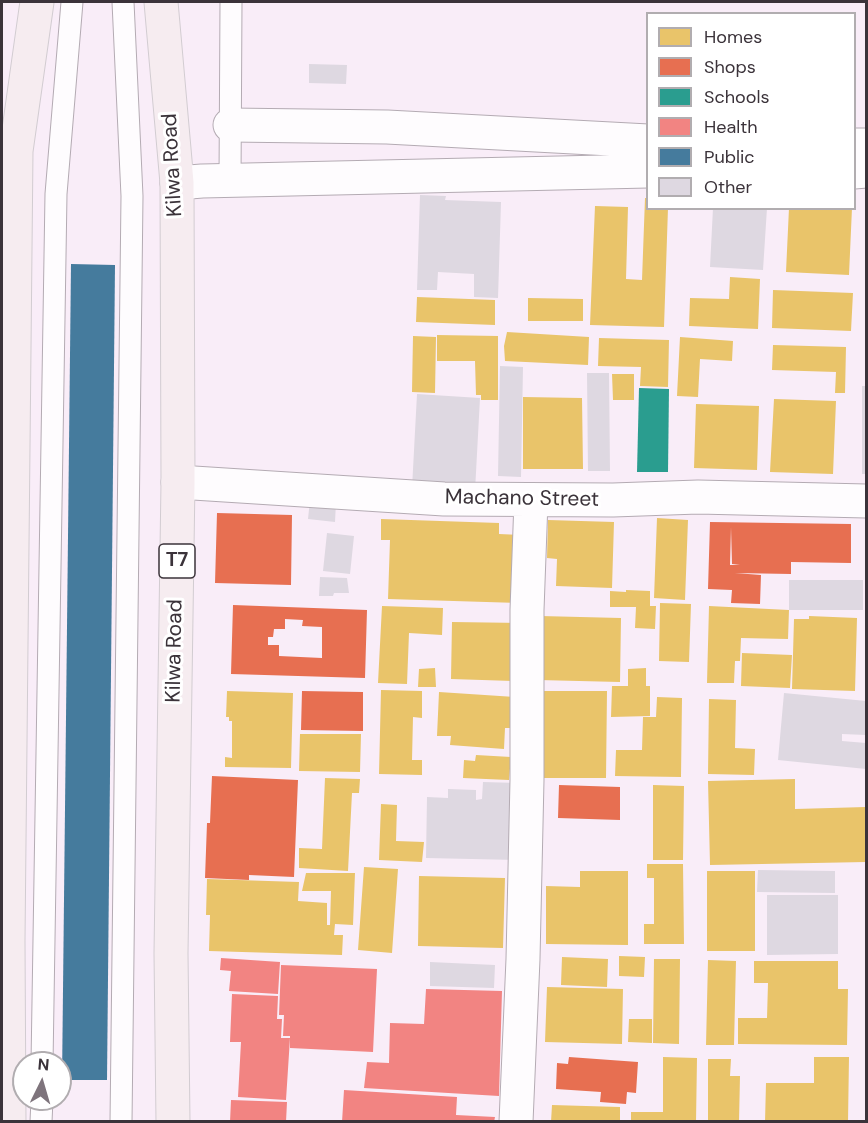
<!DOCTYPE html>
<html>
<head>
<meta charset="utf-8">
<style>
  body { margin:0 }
  #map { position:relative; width:868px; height:1123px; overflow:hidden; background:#f9edf8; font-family:"DM Sans",sans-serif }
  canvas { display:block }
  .frame { position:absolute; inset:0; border:3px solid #3b333a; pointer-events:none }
  .legend { position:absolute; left:646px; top:12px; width:210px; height:198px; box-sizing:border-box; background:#fff; border:2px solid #b1adb0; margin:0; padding:8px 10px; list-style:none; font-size:18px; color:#3b333a }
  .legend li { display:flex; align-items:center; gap:12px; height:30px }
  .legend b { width:30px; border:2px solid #b1adb0 }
  .north { position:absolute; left:12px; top:1051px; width:60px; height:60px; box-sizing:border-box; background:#fff; border:2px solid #b1adb0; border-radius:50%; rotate:5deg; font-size:16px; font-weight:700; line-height:24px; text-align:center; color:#3b333a }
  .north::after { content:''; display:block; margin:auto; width:21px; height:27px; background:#7e747c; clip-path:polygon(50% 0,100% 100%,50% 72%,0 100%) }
</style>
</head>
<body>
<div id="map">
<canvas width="868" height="1123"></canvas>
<div class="frame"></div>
<ul class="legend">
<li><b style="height:16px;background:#e9c46a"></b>Homes</li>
<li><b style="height:16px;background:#e76f51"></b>Shops</li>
<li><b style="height:16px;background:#2a9d8f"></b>Schools</li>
<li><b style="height:16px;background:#f28482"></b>Health</li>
<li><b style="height:16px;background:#457b9d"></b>Public</li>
<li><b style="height:16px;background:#ded8e1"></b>Other</li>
</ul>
<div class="north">N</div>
</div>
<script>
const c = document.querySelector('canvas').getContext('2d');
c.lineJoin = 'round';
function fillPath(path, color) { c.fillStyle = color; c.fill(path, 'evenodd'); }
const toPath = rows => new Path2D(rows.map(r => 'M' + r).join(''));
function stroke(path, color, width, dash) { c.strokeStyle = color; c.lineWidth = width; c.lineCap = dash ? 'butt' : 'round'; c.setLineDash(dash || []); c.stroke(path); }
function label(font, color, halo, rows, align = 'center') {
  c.font = font + ' "DM Sans",sans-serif'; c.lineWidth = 6; c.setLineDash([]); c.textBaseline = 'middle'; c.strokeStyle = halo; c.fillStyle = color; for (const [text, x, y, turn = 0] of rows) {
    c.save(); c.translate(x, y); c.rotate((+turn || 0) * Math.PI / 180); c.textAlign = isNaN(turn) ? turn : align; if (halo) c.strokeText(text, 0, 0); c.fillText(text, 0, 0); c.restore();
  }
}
fillPath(toPath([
  [645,198,648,198,648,208,668,208,664,327,590,325,595,206,628,207,626,279,642,280],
  [789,208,852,208,849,275,786,272],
  [730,277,760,279,758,329,689,326,690,298,729,299],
  [773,290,853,293,851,331,772,328],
  [417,297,495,300,495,325,416,322],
  [528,298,583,299,583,321,528,321],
  [507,332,589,337,588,365,505,361,504,346],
  [437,335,498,336,498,400,481,400,481,395,476,395,475,361,437,361],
  [413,336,436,337,435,393,412,392],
  [680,337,733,341,732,361,700,359,698,397,677,396],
  [599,338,669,340,668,387,640,386,641,367,598,366],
  [773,345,846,347,845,393,835,393,836,372,772,370],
  [612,374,634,374,634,400,613,400],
  [523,397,582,398,583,469,523,469],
  [774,399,836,401,833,474,770,472],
  [696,404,759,406,757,470,694,468],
  [657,518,688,520,685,600,654,598],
  [381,519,499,523,499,534,521,535,519,603,388,599,390,540,381,540],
  [548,520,614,522,612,588,556,586,557,559,547,558],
  [626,590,650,591,650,606,656,606,655,629,635,628,636,607,610,607,610,591,626,592],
  [660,603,691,604,689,662,659,661],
  [382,606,443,608,442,635,409,633,407,684,378,683],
  [709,606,789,610,788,639,741,638,740,661,735,661,734,683,707,683],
  [540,616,621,618,620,682,538,680],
  [809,616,857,618,855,691,792,689,794,619,809,619],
  [452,622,523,623,513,681,451,679],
  [742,653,792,655,790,688,741,686],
  [435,668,436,687,418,687,419,669],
  [646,668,646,686,650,686,650,716,611,717,612,686,628,686,628,669],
  [381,690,422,691,422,718,413,717,412,760,422,760,422,775,379,774],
  [227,691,293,693,291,768,225,767,225,757,232,758,232,721,229,721,229,717,226,717],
  [539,691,607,691,606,778,539,778],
  [439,692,515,697,513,728,505,728,504,749,450,745,451,736,437,736],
  [657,697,682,698,681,777,615,776,616,750,642,750,643,717,656,717],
  [709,699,736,700,735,748,755,749,754,775,708,774],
  [300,734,361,734,360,772,299,771],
  [476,755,511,757,509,780,463,778,464,760,475,761],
  [325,778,360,779,359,793,352,793,348,871,299,868,299,848,322,849],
  [795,779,795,809,866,807,866,862,710,865,708,781],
  [653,785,684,786,683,860,653,860],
  [381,804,397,805,396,841,424,842,422,862,379,860],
  [647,864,683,864,684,944,644,944,644,924,654,924,654,878,647,878],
  [364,867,398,869,392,953,358,950],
  [580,871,628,871,628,945,546,944,546,886,580,887],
  [707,871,755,871,755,951,707,951],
  [306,873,355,873,353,925,335,924,334,935,343,935,342,955,209,951,210,915,206,915,207,879,299,882,298,901,327,903,327,925,330,925,331,891,302,891],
  [419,876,505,878,503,948,418,946],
  [619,956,645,957,644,977,619,976],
  [562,957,608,959,607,987,561,985],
  [654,959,680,959,679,1044,653,1043],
  [708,960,736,961,734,1045,706,1045],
  [754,961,838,961,838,989,848,989,847,1045,738,1044,738,1018,767,1018,768,983,754,983],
  [547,987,623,989,622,1044,545,1042],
  [629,1019,652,1019,652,1043,628,1042],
  [663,1057,697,1058,696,1122,631,1122,631,1112,663,1112],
  [814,1057,849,1057,848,1122,765,1122,766,1083,814,1083],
  [708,1059,731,1059,730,1076,740,1076,739,1122,708,1122],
  [552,1105,620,1107,620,1122,551,1122]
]), '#e9c46a');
fillPath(toPath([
  [217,513,292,515,291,585,215,583],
  [710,522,851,524,851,563,791,562,791,574,735,573,761,575,760,604,731,603,732,590,708,589],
  [731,527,732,564,740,565,730,565],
  [233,605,367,610,365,678,231,674],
  [285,619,303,620,302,626,322,627,322,658,279,656,279,645,268,645,268,637,273,637,274,629,285,629],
  [302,691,363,692,363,731,301,730],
  [212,776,298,780,294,877,249,875,249,880,205,878,207,823,210,823],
  [559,785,620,787,620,820,558,818],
  [569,1057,638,1062,636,1093,627,1092,626,1104,600,1102,601,1092,556,1089,557,1063,568,1064]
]), '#e76f51');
fillPath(toPath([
  [639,388,669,389,668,472,637,472]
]), '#2a9d8f');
fillPath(toPath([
  [221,958,280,962,278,994,229,991,231,971,220,970],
  [281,965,377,969,373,1052,290,1048,290,1036,283,1036,284,1015,279,1015],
  [426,989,502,991,499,1096,364,1088,367,1062,389,1063,390,1023,424,1024],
  [232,994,278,996,277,1019,282,1019,281,1038,290,1038,286,1100,238,1097,241,1042,230,1042],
  [344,1090,457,1097,456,1115,495,1117,494,1122,342,1122],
  [231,1100,287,1102,286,1122,230,1122]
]), '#f28482');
fillPath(toPath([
  [71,264,115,265,107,1080,62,1080]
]), '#457b9d');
fillPath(toPath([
  [309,64,347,65,346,84,309,83],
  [420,195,446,196,445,200,501,202,498,298,474,297,474,274,438,272,437,290,417,290],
  [713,208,767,208,763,270,710,267],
  [500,366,523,367,521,477,498,476],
  [587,373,609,373,610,471,588,471],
  [862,386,866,386,866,474,862,474],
  [417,394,480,398,475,491,412,488],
  [310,500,336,502,335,522,308,519],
  [327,533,354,536,350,574,323,571],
  [320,577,347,578,349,593,334,593,333,596,319,596],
  [789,580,863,580,863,610,789,610],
  [784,693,866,701,866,735,842,734,842,741,866,743,866,769,778,760],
  [483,782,518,783,517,860,426,858,427,797,448,798,448,789,476,790,476,800,482,799],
  [758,870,835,871,835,893,757,892],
  [767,895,838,895,838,954,767,955],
  [430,962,495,965,494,988,430,986]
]), '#ded8e1');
const lane = toPath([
  [230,181,231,2],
  [42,1063,56,194,72,2],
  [41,1122,42,1099],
  [121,1122,132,196,123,2]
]);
const street = toPath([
  [230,125,387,127,648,141],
  [854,145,866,145],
  [854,172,866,171],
  [177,183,202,181,648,171],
  [178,482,444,499,613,500,698,497,866,501],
  [516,1122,523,959,527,780,527,610,531,501]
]);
const highway = toPath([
  [161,2,177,183,178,482,171,953,173,1122],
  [9,1122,8,940,16,151,37,2]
]);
stroke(lane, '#b4abb3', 23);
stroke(street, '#b4abb3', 35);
stroke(highway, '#d2ccd1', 35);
stroke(lane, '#fefcfe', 21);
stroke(street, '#fefcfe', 33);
stroke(highway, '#f6ecf0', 33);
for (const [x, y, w] of [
  [177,561,36]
]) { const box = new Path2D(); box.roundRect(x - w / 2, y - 17, w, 34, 4.5); c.fillStyle = '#fff'; c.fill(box); stroke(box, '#3b333a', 1.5); }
label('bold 20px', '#3b333a', null, [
  ["T7",177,561]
]);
label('21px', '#3b333a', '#fff', [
  ["Kilwa Road",173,165,-93],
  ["Machano Street",522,499,1],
  ["Kilwa Road",175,651,-89]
]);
</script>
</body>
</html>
